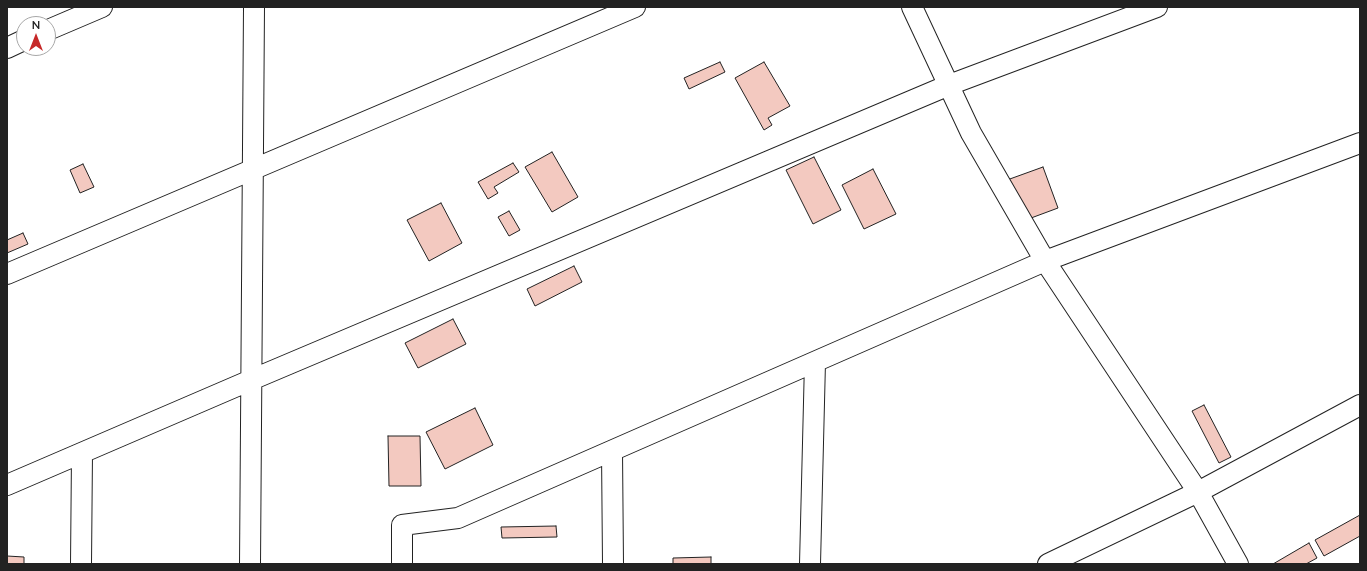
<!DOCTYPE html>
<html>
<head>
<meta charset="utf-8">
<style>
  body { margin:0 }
  #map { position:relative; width:1367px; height:571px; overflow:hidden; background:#fff; font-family:Lato,sans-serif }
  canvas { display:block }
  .frame { position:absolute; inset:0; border:8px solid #222; pointer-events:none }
  .north { position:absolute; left:16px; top:16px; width:40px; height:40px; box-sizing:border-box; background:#fff; border:1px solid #a7a7a7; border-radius:50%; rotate:0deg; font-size:11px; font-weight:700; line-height:16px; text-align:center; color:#222 }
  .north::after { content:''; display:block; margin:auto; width:14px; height:18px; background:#c62828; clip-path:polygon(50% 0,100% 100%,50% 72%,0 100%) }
</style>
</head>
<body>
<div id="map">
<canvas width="1367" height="571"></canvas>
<div class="frame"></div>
<div class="north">N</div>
</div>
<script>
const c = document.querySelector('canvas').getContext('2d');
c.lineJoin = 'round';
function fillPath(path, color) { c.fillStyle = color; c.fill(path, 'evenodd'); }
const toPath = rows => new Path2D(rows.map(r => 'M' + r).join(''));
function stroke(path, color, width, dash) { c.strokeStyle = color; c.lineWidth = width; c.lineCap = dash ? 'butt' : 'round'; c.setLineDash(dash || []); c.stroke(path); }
const building = toPath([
  [720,62,725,72,689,89,684,78,720,62],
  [764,62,790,106,768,118,772,125,764,130,735,78,764,62],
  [552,152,578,197,552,212,525,167,552,152],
  [814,157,841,210,813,224,786,170,814,157],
  [513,163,519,172,494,187,498,193,488,199,478,182,513,163],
  [83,164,94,187,80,193,70,170,83,164],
  [1043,167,1058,208,1023,221,1007,180,1043,167],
  [873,169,896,214,864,229,842,185,873,169],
  [441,203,462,243,429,261,407,220,441,203],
  [509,211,520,230,509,236,498,217,509,211],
  [23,233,28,244,7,253,7,240,23,233],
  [574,266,582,282,535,306,527,289,574,266],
  [453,319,466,344,418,368,405,343,453,319],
  [1204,405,1231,457,1219,463,1192,411,1204,405],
  [475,408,493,445,445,469,426,432,475,408],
  [388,436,420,436,421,486,389,486,388,436],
  [1360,515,1360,536,1324,556,1315,540,1360,515],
  [556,526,557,537,502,538,501,527,556,526],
  [1309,543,1317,558,1306,564,1273,564,1309,543],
  [7,556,24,557,24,564,7,564,7,556],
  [711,557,711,564,673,564,673,558,711,557]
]);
fillPath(building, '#f3c9c0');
stroke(building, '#222', 1);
const minor = toPath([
  [912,7,971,133,1045,261,1198,492,1238,564],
  [48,30,102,7],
  [7,48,24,40],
  [7,274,635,7],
  [612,451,613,564],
  [7,485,251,380,949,85,1157,7],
  [81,564,82,453],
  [250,564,254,7],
  [402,564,402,525,458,518,1045,261,1360,143],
  [810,564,815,362],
  [1048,564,1198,492,1360,405]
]);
stroke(minor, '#222', 22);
stroke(minor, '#fff', 20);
</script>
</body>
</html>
